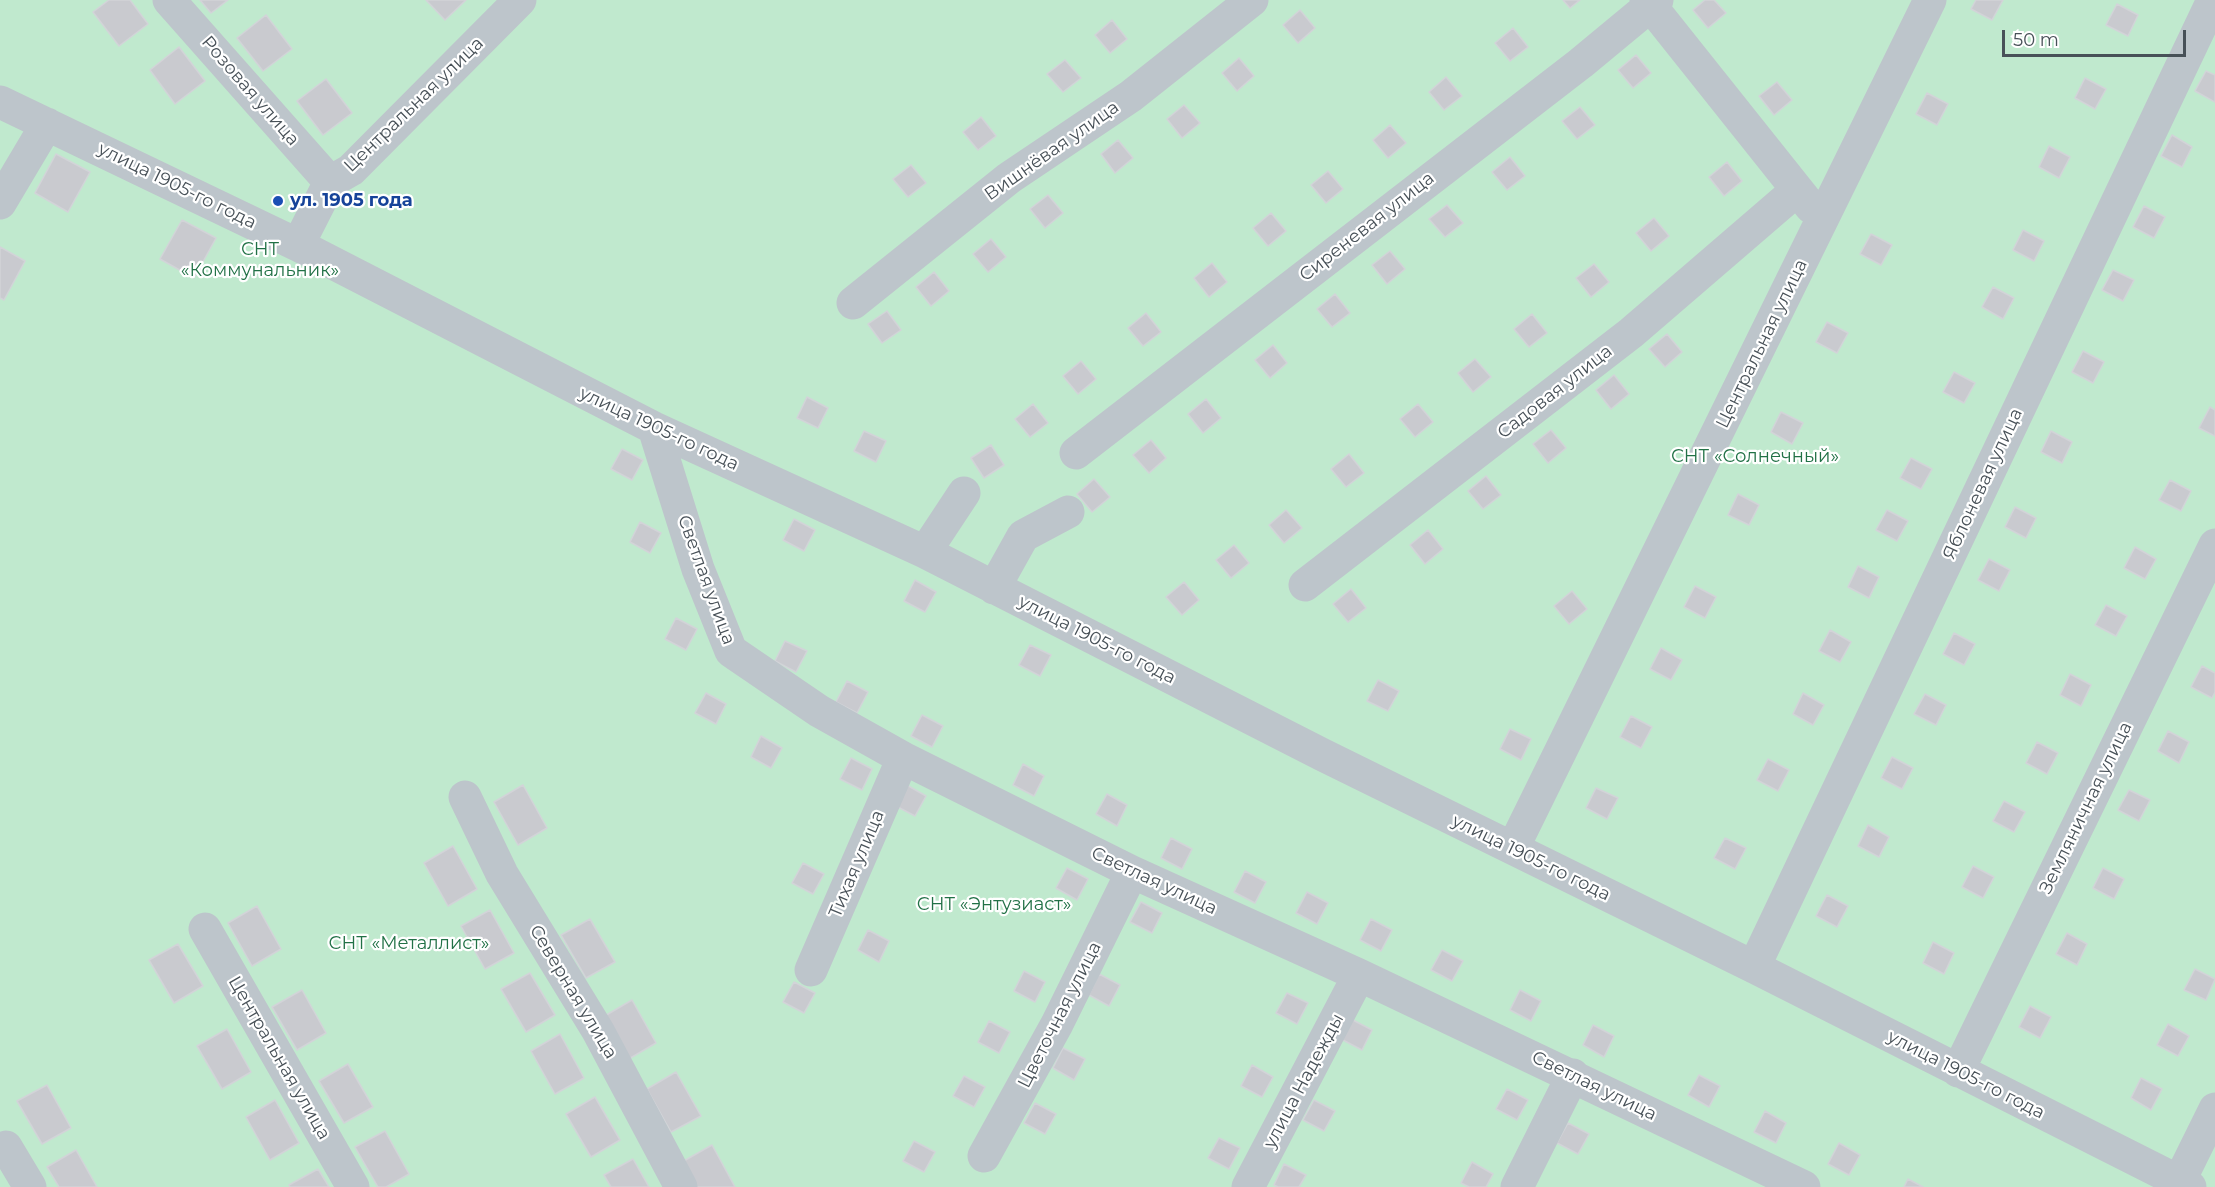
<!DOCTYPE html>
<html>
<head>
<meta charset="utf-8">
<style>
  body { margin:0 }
  #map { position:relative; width:2215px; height:1187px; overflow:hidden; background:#f0eded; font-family:Montserrat,sans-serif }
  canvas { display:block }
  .scale { position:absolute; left:2002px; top:30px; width:184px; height:27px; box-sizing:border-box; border:3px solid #485158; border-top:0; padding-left:8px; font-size:18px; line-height:21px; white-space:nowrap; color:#485158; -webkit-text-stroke:4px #fff; paint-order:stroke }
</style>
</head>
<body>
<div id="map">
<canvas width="2215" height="1187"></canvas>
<div class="scale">50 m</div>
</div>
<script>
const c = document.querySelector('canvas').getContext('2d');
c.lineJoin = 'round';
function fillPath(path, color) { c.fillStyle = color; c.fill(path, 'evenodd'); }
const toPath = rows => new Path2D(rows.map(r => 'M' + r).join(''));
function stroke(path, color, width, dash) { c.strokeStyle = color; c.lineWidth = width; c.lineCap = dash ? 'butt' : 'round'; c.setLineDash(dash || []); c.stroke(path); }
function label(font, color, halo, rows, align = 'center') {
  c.font = font + ' Montserrat,sans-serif'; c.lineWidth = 4.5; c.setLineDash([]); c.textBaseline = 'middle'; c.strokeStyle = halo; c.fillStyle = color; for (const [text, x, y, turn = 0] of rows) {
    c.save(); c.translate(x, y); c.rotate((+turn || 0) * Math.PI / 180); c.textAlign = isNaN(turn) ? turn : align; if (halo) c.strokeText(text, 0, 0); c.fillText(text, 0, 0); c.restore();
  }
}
fillPath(toPath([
  [0,0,2215,0,2215,1187,0,1187]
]), '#c0e9ce');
const building = toPath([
  [109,0,130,0,148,24,119,46,93,12,109,0],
  [200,0,228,0,211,13,200,0],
  [426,0,466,0,445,20,426,0],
  [1563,0,1580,0,1570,8,1563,0],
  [1705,0,1714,0,1726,13,1708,28,1693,10,1705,0],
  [1976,0,2003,0,1992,20,1971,9,1976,0],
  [2117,4,2138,15,2128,36,2106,25,2117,4],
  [1300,10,1315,28,1298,43,1283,25,1300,10],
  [266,15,292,49,263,71,237,38,266,15],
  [1112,20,1127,39,1110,53,1095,35,1112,20],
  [1513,28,1528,47,1510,61,1495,43,1513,28],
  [179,47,205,81,175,104,150,70,179,47],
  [1636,55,1651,73,1633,88,1618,70,1636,55],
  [1239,58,1254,76,1237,91,1222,73,1239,58],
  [1065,60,1081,78,1063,92,1047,74,1065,60],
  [2206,71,2215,75,2215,102,2195,91,2206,71],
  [1446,77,1462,96,1444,110,1429,92,1446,77],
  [2085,78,2106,89,2095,109,2075,98,2085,78],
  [326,79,352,113,323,135,297,101,326,79],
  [1777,82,1792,100,1774,115,1759,96,1777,82],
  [1927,93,1948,104,1937,125,1916,114,1927,93],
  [1184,105,1200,123,1182,138,1167,119,1184,105],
  [1580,107,1595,125,1577,139,1562,121,1580,107],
  [981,117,996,136,978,150,963,132,981,117],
  [1390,125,1406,143,1388,158,1373,140,1390,125],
  [2172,135,2192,147,2182,167,2161,156,2172,135],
  [1118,140,1133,158,1115,173,1101,154,1118,140],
  [2049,146,2070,157,2059,178,2039,167,2049,146],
  [56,154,90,172,68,212,35,193,56,154],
  [1510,157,1525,176,1507,190,1492,172,1510,157],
  [1727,162,1742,181,1724,196,1709,177,1727,162],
  [911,165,926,183,908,197,893,179,911,165],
  [1328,171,1343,189,1326,203,1311,185,1328,171],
  [1048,195,1063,213,1045,228,1030,209,1048,195],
  [1447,205,1463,223,1445,237,1429,219,1447,205],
  [2144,206,2165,217,2154,238,2133,227,2144,206],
  [1271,213,1286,231,1268,246,1253,228,1271,213],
  [1654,218,1669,236,1651,251,1636,233,1654,218],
  [182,220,216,238,194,278,160,259,182,220],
  [2023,230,2044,241,2034,261,2013,250,2023,230],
  [1871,234,1892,245,1881,265,1860,254,1871,234],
  [991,239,1006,257,988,272,973,254,991,239],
  [0,247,25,261,4,300,0,298,0,247],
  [1390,251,1405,269,1387,284,1372,265,1390,251],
  [1212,263,1227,282,1209,297,1194,278,1212,263],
  [1594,264,1609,282,1591,297,1576,278,1594,264],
  [2113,270,2134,280,2123,301,2102,290,2113,270],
  [934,272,949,291,931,306,916,287,934,272],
  [1993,287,2014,298,2003,319,1982,307,1993,287],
  [1335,294,1350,313,1332,327,1317,309,1335,294],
  [887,311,901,330,882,343,868,324,887,311],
  [1146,313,1161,332,1143,346,1128,328,1146,313],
  [1532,314,1547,333,1529,347,1514,329,1532,314],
  [1827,322,1848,333,1837,353,1816,342,1827,322],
  [1667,334,1682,352,1665,367,1649,349,1667,334],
  [1273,345,1287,363,1270,378,1255,360,1273,345],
  [2083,351,2104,362,2093,383,2072,372,2083,351],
  [1475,359,1491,377,1473,392,1458,373,1475,359],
  [1081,361,1096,379,1078,394,1063,376,1081,361],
  [1954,372,1975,383,1964,403,1943,392,1954,372],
  [1614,375,1629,394,1611,409,1596,390,1614,375],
  [807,397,828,408,818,428,797,418,807,397],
  [1206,399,1221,418,1203,433,1188,414,1206,399],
  [1033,404,1048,423,1030,437,1015,419,1033,404],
  [1418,404,1433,422,1415,437,1400,419,1418,404],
  [2210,407,2215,410,2215,436,2199,428,2210,407],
  [1781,412,1803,423,1792,444,1771,432,1781,412],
  [1551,430,1566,448,1548,463,1533,444,1551,430],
  [864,431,886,441,876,462,854,451,864,431],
  [2051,431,2072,442,2062,463,2041,452,2051,431],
  [1151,440,1166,458,1149,473,1133,455,1151,440],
  [991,445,1004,465,984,478,971,458,991,445],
  [622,449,643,460,632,480,611,469,622,449],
  [1349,454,1364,473,1346,487,1331,469,1349,454],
  [1911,458,1932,469,1921,489,1900,478,1911,458],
  [1486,476,1501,495,1483,509,1468,491,1486,476],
  [1094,479,1110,497,1092,512,1077,494,1094,479],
  [2170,480,2191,491,2181,511,2159,500,2170,480],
  [1738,494,1759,505,1749,525,1728,515,1738,494],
  [2015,507,2036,518,2026,538,2005,527,2015,507],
  [1286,510,1302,528,1284,543,1269,525,1286,510],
  [1887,510,1908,521,1897,541,1876,530,1887,510],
  [794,519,815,530,804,551,783,540,794,519],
  [640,522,661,533,650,553,630,542,640,522],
  [1428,530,1443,549,1425,564,1410,545,1428,530],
  [1234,545,1249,563,1231,578,1216,560,1234,545],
  [2135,547,2156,559,2145,579,2124,568,2135,547],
  [1989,559,2010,570,1999,591,1978,580,1989,559],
  [1858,566,1879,577,1869,598,1848,587,1858,566],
  [915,580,936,592,925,612,904,601,915,580],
  [1184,582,1199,600,1182,615,1166,597,1184,582],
  [1695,586,1716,597,1705,618,1684,607,1695,586],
  [1351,589,1366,608,1348,622,1333,604,1351,589],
  [1572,591,1587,609,1569,624,1554,606,1572,591],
  [2106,605,2127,616,2116,636,2095,625,2106,605],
  [676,618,697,629,686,650,665,639,676,618],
  [1830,630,1851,642,1840,662,1819,651,1830,630],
  [1954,633,1975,644,1964,665,1943,654,1954,633],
  [785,641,807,651,796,672,775,661,785,641],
  [1030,645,1051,655,1040,676,1019,665,1030,645],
  [1661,648,1682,660,1671,680,1650,669,1661,648],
  [2202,666,2215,673,2215,692,2212,698,2191,687,2202,666],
  [2070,674,2091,685,2081,706,2060,695,2070,674],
  [1378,680,1399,691,1388,711,1367,701,1378,680],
  [847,681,868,692,857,713,836,702,847,681],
  [706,693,726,704,716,724,695,713,706,693],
  [1803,693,1824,705,1813,725,1793,714,1803,693],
  [1925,694,1946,705,1936,725,1914,714,1925,694],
  [922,715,943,726,932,747,911,736,922,715],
  [1631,716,1652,727,1641,748,1620,737,1631,716],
  [1510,729,1531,739,1521,760,1500,749,1510,729],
  [2168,731,2189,742,2179,763,2158,751,2168,731],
  [761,736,782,748,771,768,751,757,761,736],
  [2037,742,2058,753,2047,774,2026,763,2037,742],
  [1892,757,1913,768,1902,789,1881,778,1892,757],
  [851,758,872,769,862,790,840,779,851,758],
  [1768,759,1789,770,1778,791,1757,780,1768,759],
  [1023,764,1044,776,1034,796,1013,785,1023,764],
  [905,784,926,796,915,816,894,805,905,784],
  [523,785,547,828,518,845,494,802,523,785],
  [1596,788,1618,798,1607,819,1586,808,1596,788],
  [2129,790,2150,800,2139,821,2118,810,2129,790],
  [1107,794,1127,805,1117,826,1096,814,1107,794],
  [2004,801,2025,812,2014,832,1993,821,2004,801],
  [1868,825,1889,837,1879,857,1858,846,1868,825],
  [1171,838,1192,849,1182,869,1161,858,1171,838],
  [1725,838,1746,848,1735,869,1714,858,1725,838],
  [453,846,477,889,448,906,424,863,453,846],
  [803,863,824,874,813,894,792,883,803,863],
  [1973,866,1994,877,1983,898,1962,887,1973,866],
  [1067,868,1088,879,1077,900,1056,888,1067,868],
  [2103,868,2124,879,2114,899,2093,888,2103,868],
  [1245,871,1266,882,1255,903,1234,892,1245,871],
  [1307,892,1328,903,1317,924,1296,913,1307,892],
  [1827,895,1848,906,1837,927,1816,916,1827,895],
  [1141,902,1162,913,1152,933,1130,922,1141,902],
  [257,906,281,949,252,966,228,923,257,906],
  [490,910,514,953,485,969,461,926,490,910],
  [590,919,615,962,586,978,561,935,590,919],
  [1371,919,1392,930,1381,951,1360,940,1371,919],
  [868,930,889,941,879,962,858,950,868,930],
  [2067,933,2087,944,2077,965,2056,954,2067,933],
  [1933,942,1954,953,1944,974,1923,963,1933,942],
  [178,944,203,986,174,1003,149,960,178,944],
  [1442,950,1463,961,1452,981,1431,970,1442,950],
  [2195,969,2215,979,2206,1000,2184,990,2195,969],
  [1024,971,1045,982,1035,1002,1014,991,1024,971],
  [530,973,555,1015,526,1032,501,989,530,973],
  [1099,974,1120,985,1109,1006,1089,995,1099,974],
  [794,982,815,993,804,1013,783,1002,794,982],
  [302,990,326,1033,297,1050,272,1007,302,990],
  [1520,990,1541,1001,1531,1021,1510,1010,1520,990],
  [1287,993,1308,1003,1297,1024,1276,1013,1287,993],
  [632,1000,656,1043,627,1060,603,1017,632,1000],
  [2030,1006,2051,1017,2040,1038,2019,1027,2030,1006],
  [1351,1019,1372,1030,1362,1050,1341,1039,1351,1019],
  [989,1021,1010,1032,999,1053,978,1042,989,1021],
  [2168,1024,2189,1036,2178,1056,2157,1045,2168,1024],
  [1593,1025,1614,1036,1604,1057,1583,1045,1593,1025],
  [227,1029,251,1072,222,1089,197,1046,227,1029],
  [560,1034,584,1078,555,1094,531,1051,560,1034],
  [1063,1048,1085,1059,1074,1080,1053,1068,1063,1048],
  [348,1064,373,1107,344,1123,319,1081,348,1064],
  [1252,1065,1273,1077,1262,1097,1241,1086,1252,1065],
  [676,1072,701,1116,671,1132,647,1089,676,1072],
  [1699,1075,1720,1086,1709,1107,1688,1095,1699,1075],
  [964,1076,985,1087,974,1107,953,1096,964,1076],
  [2141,1078,2162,1089,2151,1110,2131,1098,2141,1078],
  [47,1085,71,1128,42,1144,17,1101,47,1085],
  [1507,1089,1528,1100,1517,1120,1496,1109,1507,1089],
  [595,1097,620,1140,591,1157,566,1114,595,1097],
  [275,1100,299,1143,270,1160,246,1117,275,1100],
  [1314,1100,1335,1111,1324,1131,1303,1120,1314,1100],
  [1035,1103,1056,1114,1045,1134,1024,1123,1035,1103],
  [1765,1111,1786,1123,1776,1143,1754,1132,1765,1111],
  [1568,1123,1589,1134,1578,1154,1557,1143,1568,1123],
  [385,1131,409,1174,386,1187,378,1187,355,1147,385,1131],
  [1219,1138,1240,1148,1229,1169,1208,1158,1219,1138],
  [914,1141,935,1152,924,1172,903,1161,914,1141],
  [1839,1143,1860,1155,1849,1175,1828,1164,1839,1143],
  [712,1145,735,1187,697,1187,682,1162,712,1145],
  [76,1150,97,1187,59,1187,47,1167,76,1150],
  [633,1159,649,1187,611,1187,604,1175,633,1159],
  [1472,1162,1493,1174,1486,1187,1469,1187,1461,1183,1472,1162],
  [1284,1164,1306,1175,1299,1187,1278,1187,1274,1185,1284,1164],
  [318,1169,329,1187,290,1187,289,1185,318,1169],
  [1908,1179,1923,1187,1904,1187,1908,1179]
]);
fillPath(building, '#c9cacf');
stroke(building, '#d2d4d8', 1.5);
stroke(toPath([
  [169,0,330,182],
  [1646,0,1811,207],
  [0,102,298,245,654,428,925,552,1323,755,1754,967,2190,1187],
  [0,203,47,124],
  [298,245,330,182,351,170,520,0],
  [853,303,1009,178,1131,96,1252,0],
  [654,428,698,569,731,651,819,711,903,758,1132,872,1359,975,1804,1187],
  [1076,453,1581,63,1657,0],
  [925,552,964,493],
  [1305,585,1631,333,1797,190],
  [994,588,1023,536,1068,512],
  [465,797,502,874,598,1031,681,1187],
  [1513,848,1930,0],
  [205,929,353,1187],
  [1754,967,2213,0],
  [811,970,903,758],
  [1958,1071,2215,545],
  [6,1147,30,1187],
  [984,1156,1057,1024,1132,872],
  [2179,1182,2215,1109],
  [1248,1187,1359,975],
  [1517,1187,1573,1075]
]), '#bdc5cb', 33);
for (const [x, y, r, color] of [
  [278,201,6,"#1a4fb4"]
]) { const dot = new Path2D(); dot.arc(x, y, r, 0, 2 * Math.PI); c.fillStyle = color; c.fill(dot); stroke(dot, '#fff', 2); }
label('18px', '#485158', '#fff', [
  ["Розовая улица",250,91,49],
  ["Центральная улица",414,105,-44],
  ["Вишнёвая улица",1052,151,-35],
  ["улица 1905-го года",177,186,26],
  ["Сиреневая улица",1367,227,-38],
  ["Центральная улица",1762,344,-64],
  ["Садовая улица",1555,392,-38],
  ["улица 1905-го года",659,429,25],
  ["Яблоневая улица",1983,484,-65],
  ["Светлая улица",706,580,70],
  ["улица 1905-го года",1097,640,27],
  ["Земляничная улица",2086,808,-64],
  ["улица 1905-го года",1531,858,26],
  ["Тихая улица",857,864,-67],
  ["Светлая улица",1154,881,25],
  ["Северная улица",573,992,59],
  ["Цветочная улица",1060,1015,-63],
  ["Центральная улица",279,1058,60],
  ["улица 1905-го года",1966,1075,27],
  ["улица Надежды",1304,1081,-62],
  ["Светлая улица",1594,1086,26]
]);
label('bold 18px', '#164399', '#fff', [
  ["ул. 1905 года",290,201]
], 'left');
label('18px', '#217146', '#fff', [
  ["СНТ",260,250],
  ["«Коммунальник»",260,271],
  ["СНТ «Солнечный»",1755,457],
  ["СНТ «Энтузиаст»",994,905],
  ["СНТ «Металлист»",409,944]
]);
</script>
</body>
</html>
